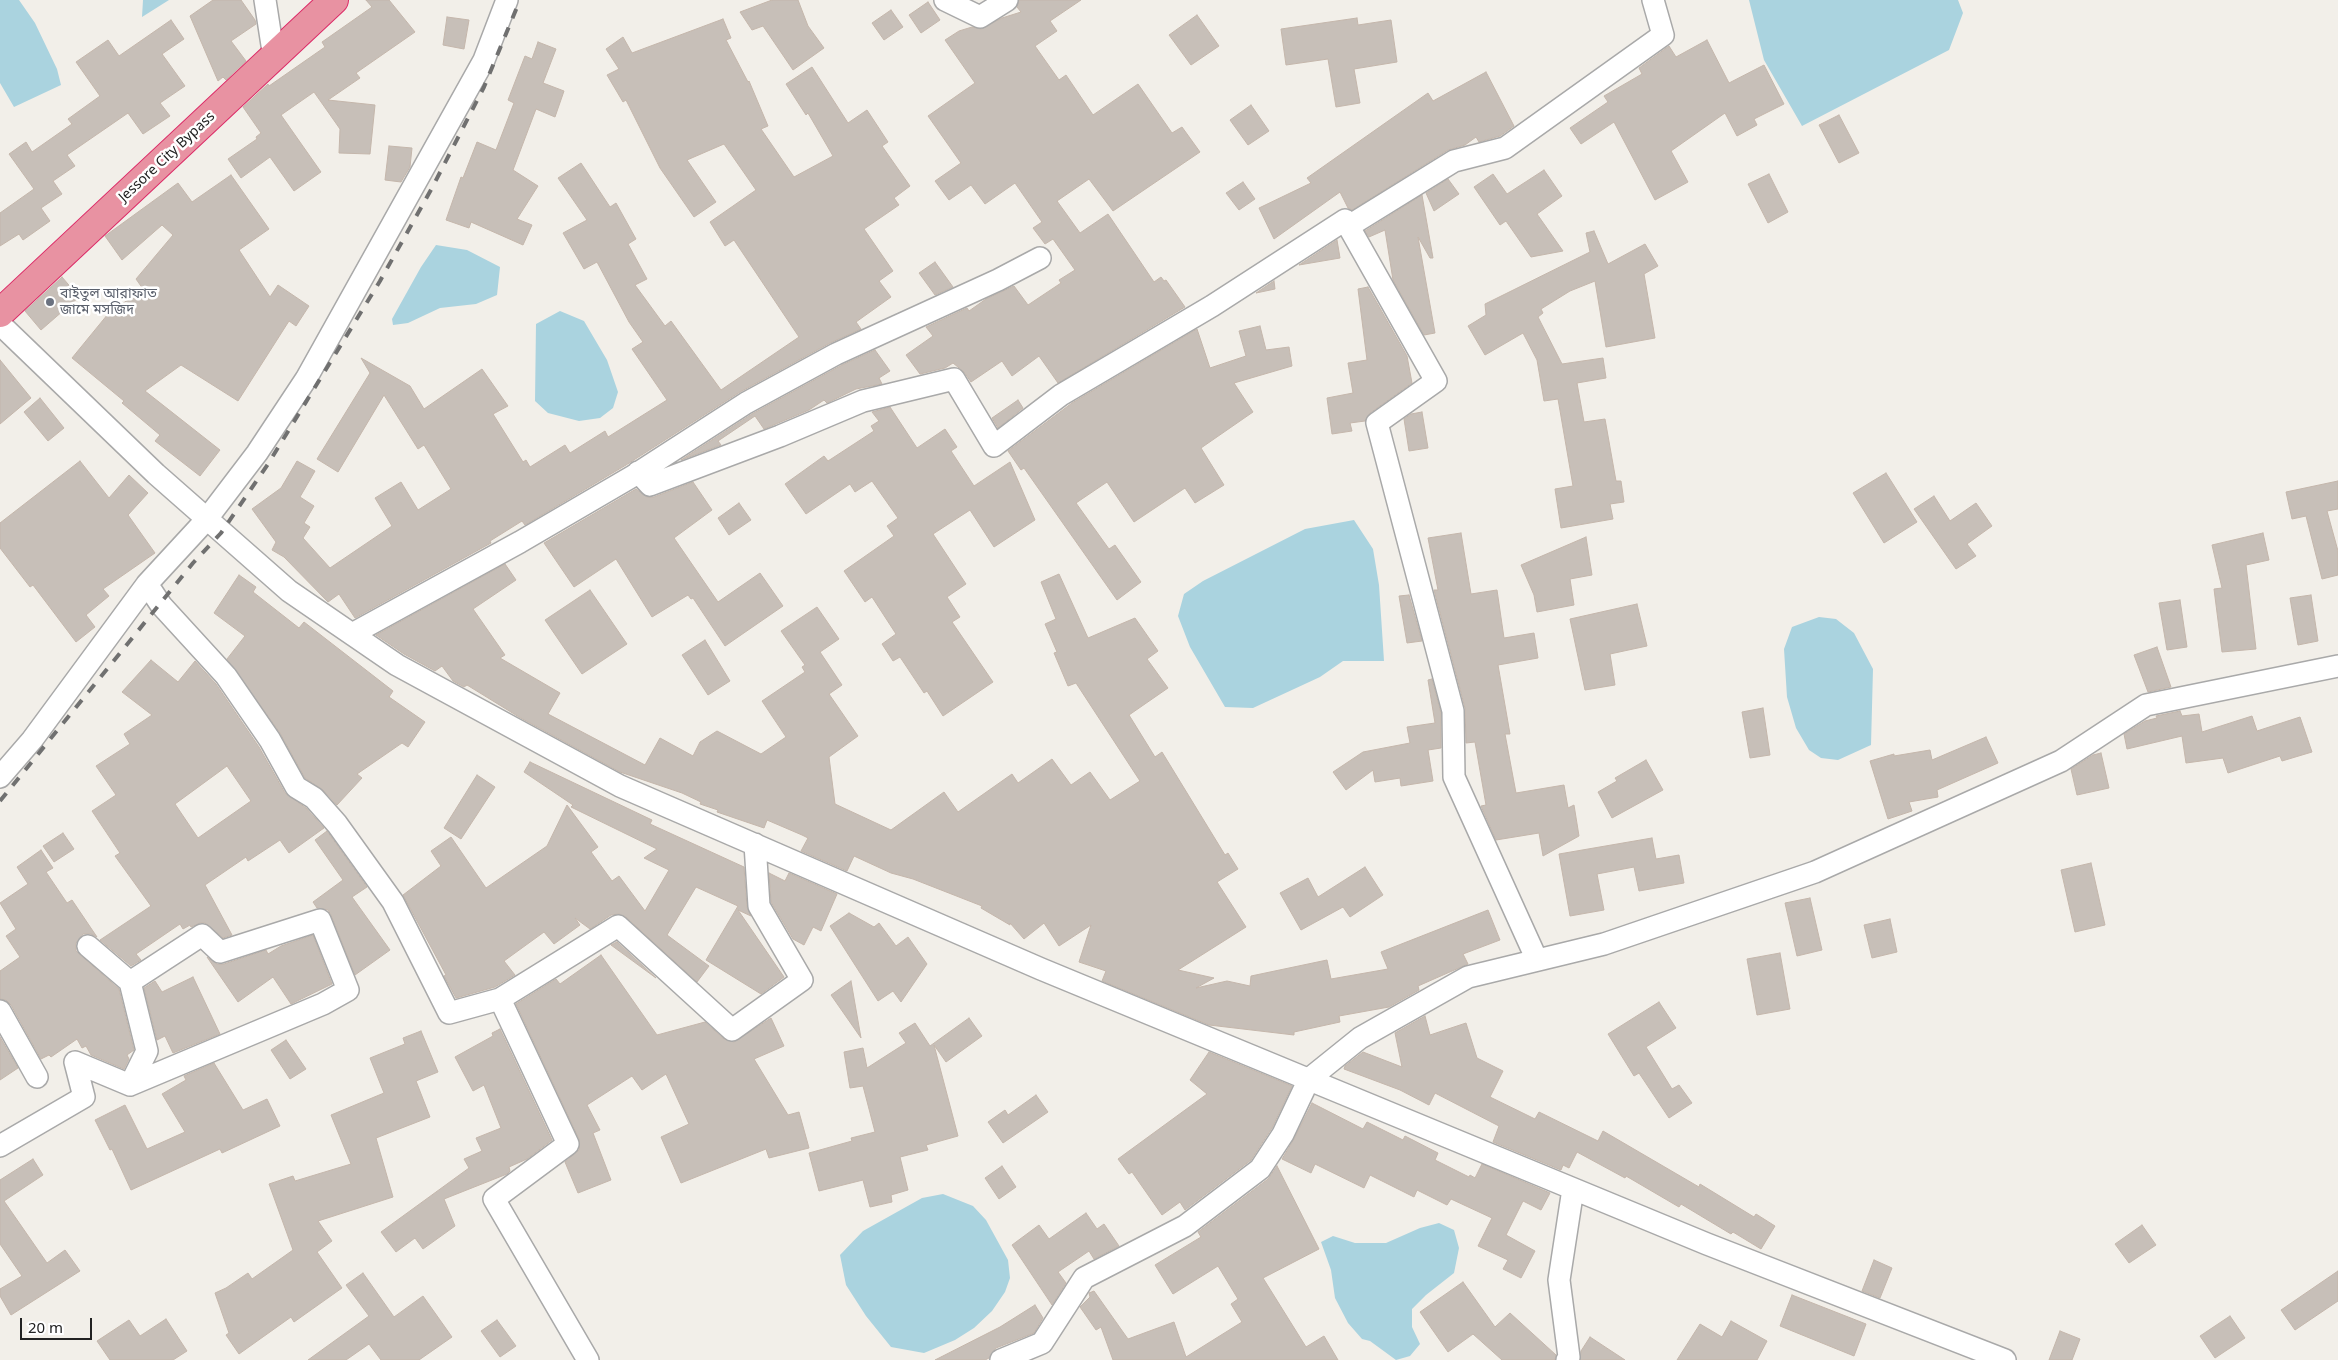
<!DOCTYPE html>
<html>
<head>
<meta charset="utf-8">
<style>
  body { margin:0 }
  #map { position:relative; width:2338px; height:1360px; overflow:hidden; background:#f2efe9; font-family:"Noto Sans",sans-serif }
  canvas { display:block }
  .scale { position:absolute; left:20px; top:1318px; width:72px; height:22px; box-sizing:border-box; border:2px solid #222; border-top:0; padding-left:6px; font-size:15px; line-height:18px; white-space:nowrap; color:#222; -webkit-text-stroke:4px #fff; paint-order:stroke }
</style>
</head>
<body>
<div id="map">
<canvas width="2338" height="1360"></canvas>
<div class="scale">20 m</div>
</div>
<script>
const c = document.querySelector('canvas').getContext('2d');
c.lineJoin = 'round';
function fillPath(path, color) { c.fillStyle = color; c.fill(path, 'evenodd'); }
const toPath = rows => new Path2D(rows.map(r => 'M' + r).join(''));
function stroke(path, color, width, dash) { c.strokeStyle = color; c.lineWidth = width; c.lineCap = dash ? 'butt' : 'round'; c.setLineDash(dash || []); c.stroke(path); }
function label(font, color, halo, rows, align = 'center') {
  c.font = font + ' "Noto Sans","Noto Sans Bengali",sans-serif'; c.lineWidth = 5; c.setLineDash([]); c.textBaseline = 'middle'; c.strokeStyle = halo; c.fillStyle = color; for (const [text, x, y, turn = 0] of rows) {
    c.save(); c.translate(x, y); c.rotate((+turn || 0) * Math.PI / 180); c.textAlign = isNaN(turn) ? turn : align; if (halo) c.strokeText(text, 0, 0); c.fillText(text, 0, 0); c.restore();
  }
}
fillPath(toPath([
  [0,0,19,0,35,23,57,69,61,85,14,107,0,83],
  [143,0,169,0,142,17],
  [1749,0,1958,0,1963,13,1949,50,1802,126,1764,60],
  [436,245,467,250,500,267,497,295,476,304,440,308,408,323,393,325,392,319,421,267],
  [560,311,584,321,607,360,618,392,613,408,600,418,579,421,548,413,535,401,536,324],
  [1354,520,1373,549,1379,585,1384,661,1343,661,1320,677,1253,708,1225,707,1190,647,1178,616,1184,594,1203,581,1305,529],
  [1819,617,1836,619,1854,633,1873,669,1871,745,1838,760,1821,758,1809,750,1796,728,1787,697,1784,649,1792,627],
  [943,1194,973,1206,986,1220,1008,1260,1010,1278,1005,1292,992,1311,974,1328,955,1340,924,1353,891,1347,866,1316,846,1285,840,1255,863,1231,922,1198],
  [1439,1223,1454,1230,1459,1248,1454,1273,1426,1295,1412,1309,1412,1327,1420,1344,1410,1356,1396,1360,1370,1341,1362,1339,1348,1323,1335,1298,1331,1270,1321,1242,1333,1236,1355,1243,1386,1243,1420,1228]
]), '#aad3df');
const building = toPath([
  [213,0,241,0,255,20,256,24,231,41,246,61,226,80,223,77,218,81,190,16,213,0],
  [366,0,389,0,415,32,356,73,360,78,328,100,375,105,370,154,339,153,340,129,314,92,281,115,321,172,294,191,270,157,241,178,228,159,257,139,256,137,261,133,243,107,268,84,269,86,325,47,322,42,372,7,366,0],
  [772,0,798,0,808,26,824,48,793,70,763,26,752,30,740,12,772,0],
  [1019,0,1081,0,1050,21,1057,31,1035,46,1059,80,1066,75,1093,115,1138,84,1172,133,1182,127,1200,152,1113,211,1089,179,1057,201,1080,233,1108,214,1154,282,1161,277,1164,281,1166,280,1185,307,1058,383,1039,356,1012,376,1002,361,971,382,964,372,953,363,945,368,920,374,906,355,933,336,926,327,967,308,969,311,986,299,1014,286,1028,305,1061,283,1059,280,1075,270,1053,239,1045,244,1033,228,1042,222,1015,183,985,204,971,185,949,200,935,181,961,163,928,116,975,83,945,40,959,31,972,27,981,29,1002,18,1021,12,1017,7,1019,0],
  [928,2,940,20,921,33,909,15,928,2],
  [891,10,903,27,884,40,872,23,891,10],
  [1197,15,1219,46,1191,65,1169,35,1197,15],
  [447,17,469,20,464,49,443,45,447,17],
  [1357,18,1358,25,1391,20,1397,62,1354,69,1360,103,1336,107,1328,59,1286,65,1281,29,1357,18],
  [723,19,731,38,726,40,748,82,749,81,768,126,761,129,794,177,833,156,808,113,806,115,786,84,812,67,848,123,867,110,888,142,882,146,910,186,894,198,899,205,864,229,893,271,879,281,891,297,856,322,861,329,830,343,740,392,626,465,525,525,522,521,490,541,491,543,355,618,339,594,328,602,284,557,272,550,276,542,252,509,281,488,297,461,315,471,300,497,314,506,304,523,310,527,303,538,330,568,392,526,375,498,401,482,418,510,451,489,424,445,418,449,384,395,338,472,317,459,370,373,361,358,410,386,424,409,482,369,508,406,493,414,523,462,526,460,530,467,565,445,570,453,605,431,608,437,667,400,632,349,643,342,629,322,597,262,584,269,563,233,587,220,558,178,581,163,610,207,616,203,636,239,628,244,647,279,635,285,665,326,671,321,721,390,799,337,734,240,725,246,710,222,756,190,724,144,687,160,716,202,694,217,660,168,626,100,623,102,607,75,619,69,606,49,623,37,632,53,723,19],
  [171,20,184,39,162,54,185,86,160,103,170,116,143,134,128,113,67,155,75,166,53,181,62,194,41,208,50,221,23,240,19,234,0,246,0,213,34,189,9,154,26,142,32,152,72,124,68,119,100,96,76,62,108,40,119,56,171,20],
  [1707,40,1729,83,1764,65,1784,104,1754,119,1757,125,1737,136,1725,113,1671,151,1688,182,1655,200,1614,122,1581,144,1570,128,1608,102,1604,96,1642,74,1639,68,1669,46,1676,57,1707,40],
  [538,42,556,49,543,83,564,91,555,117,536,109,513,170,538,186,517,219,532,225,523,245,471,222,469,228,446,220,461,177,463,178,477,142,496,150,514,103,508,100,525,56,532,59,538,42],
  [1486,72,1514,126,1500,136,1479,142,1476,137,1465,145,1448,150,1352,210,1348,208,1340,192,1274,239,1259,208,1311,183,1307,178,1428,93,1433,101,1486,72],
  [1251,105,1269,131,1248,145,1230,120,1251,105],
  [1839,115,1859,153,1839,163,1819,125,1839,115],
  [389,146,412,148,410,167,401,182,385,180,389,146],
  [1544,170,1562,196,1537,214,1563,251,1531,257,1506,221,1500,225,1474,187,1493,174,1507,194,1544,170],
  [1769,174,1788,212,1768,223,1748,184,1769,174],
  [231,175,269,229,239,250,270,297,278,285,309,306,296,326,289,321,238,401,181,365,145,391,220,450,200,476,155,441,160,435,122,403,124,401,72,358,108,314,143,289,136,279,173,235,162,225,122,260,105,236,178,183,192,202,231,175],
  [1448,179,1459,194,1434,211,1426,193,1448,179],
  [1243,182,1255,199,1239,210,1226,193,1243,182],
  [1422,195,1433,258,1430,258,1418,237,1435,333,1424,335,1393,280,1385,230,1369,237,1365,231,1422,195],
  [1594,231,1608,264,1645,244,1658,266,1644,274,1655,338,1606,347,1595,281,1570,291,1541,309,1543,313,1538,317,1562,364,1603,358,1606,378,1577,383,1584,422,1605,419,1616,481,1621,481,1624,502,1610,504,1613,519,1561,528,1555,489,1573,486,1558,399,1544,401,1537,360,1523,333,1485,355,1468,326,1486,315,1485,304,1590,252,1586,233,1594,231],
  [1337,240,1340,258,1299,265,1337,240],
  [935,262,953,287,935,295,919,273,935,262],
  [62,277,79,297,41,330,25,311,62,277],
  [1274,281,1275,289,1256,293,1274,281],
  [1368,287,1407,356,1412,383,1370,413,1365,421,1350,423,1352,431,1332,434,1327,398,1353,393,1348,363,1367,360,1358,289,1368,287],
  [1260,326,1266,350,1289,347,1292,366,1234,383,1253,412,1201,448,1224,485,1195,503,1185,488,1134,522,1107,482,1076,503,1109,549,1115,545,1141,582,1117,600,1024,468,1021,470,1008,451,1072,403,1197,329,1210,368,1246,356,1239,331,1260,326],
  [875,350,890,371,879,378,882,384,856,389,827,403,824,400,809,410,764,429,755,416,718,441,721,445,681,460,752,414,842,365,875,350],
  [0,360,31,398,0,424,0,360],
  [40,398,64,428,48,441,24,412,40,398],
  [1018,400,1023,408,998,428,992,418,1018,400],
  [890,407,917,448,945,429,957,447,951,451,974,486,1010,462,1035,520,994,547,970,510,933,534,966,584,947,597,960,617,952,622,993,682,943,716,927,691,924,693,900,657,893,661,882,644,896,634,872,597,865,602,844,571,894,536,887,526,898,518,872,481,855,492,850,484,806,514,785,484,824,456,828,461,874,431,871,426,879,421,872,412,890,407],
  [1422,412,1428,448,1409,451,1404,419,1411,414,1422,412],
  [80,461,109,498,129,475,148,493,128,515,155,553,103,589,109,596,86,615,95,627,76,642,33,585,30,587,0,548,0,523,80,461],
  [1886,473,1917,522,1884,543,1853,493,1886,473],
  [2338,481,2338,509,2327,511,2338,551,2338,575,2322,579,2306,516,2292,519,2286,492,2338,481],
  [693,482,712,510,674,538,718,602,760,573,783,606,725,646,693,598,691,599,688,595,652,617,616,559,574,587,544,543,636,489,647,497,654,497,693,482],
  [1934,496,1950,521,1976,503,1992,526,1967,544,1976,556,1956,569,1914,509,1934,496],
  [739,503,751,520,729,535,718,518,739,503],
  [1461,533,1471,594,1497,590,1504,638,1534,633,1538,658,1498,665,1510,734,1505,734,1516,793,1564,785,1568,808,1574,805,1579,836,1543,856,1539,833,1496,840,1481,806,1486,805,1475,742,1466,743,1465,708,1434,590,1438,590,1428,538,1461,533],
  [2263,533,2269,560,2246,565,2256,649,2222,652,2214,589,2222,588,2212,545,2263,533],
  [1586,537,1592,575,1570,579,1574,605,1537,612,1534,595,1521,565,1586,537],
  [505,564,516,580,473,609,505,655,500,658,560,693,548,714,645,765,660,738,693,756,700,742,717,731,761,754,786,737,762,701,805,672,802,667,805,665,781,631,817,607,839,639,820,652,842,685,829,694,858,736,829,757,835,804,891,830,944,792,958,812,1012,774,1018,783,1052,759,1071,785,1090,772,1110,800,1140,781,1076,683,1068,686,1054,653,1057,652,1045,624,1056,619,1041,582,1059,574,1088,638,1135,618,1158,651,1147,659,1168,688,1129,715,1155,757,1162,752,1225,855,1228,853,1238,869,1217,882,1246,927,1178,970,1214,978,1196,988,1227,981,1250,986,1251,976,1327,960,1331,979,1388,969,1381,952,1488,910,1500,940,1463,954,1468,964,1418,986,1419,990,1389,1007,1339,1016,1340,1022,1294,1032,1294,1035,1209,1025,1102,981,1106,971,1079,962,1091,925,1059,946,1044,923,1024,939,1010,923,1010,925,981,908,982,906,913,879,891,873,854,856,847,871,801,851,808,838,802,835,767,820,764,828,717,812,718,810,700,804,701,802,682,793,620,772,519,717,467,685,464,687,453,681,442,666,435,671,404,654,376,635,505,564],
  [239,575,256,587,253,592,299,628,304,622,393,691,389,697,425,722,408,747,402,743,357,774,362,778,337,805,323,790,305,778,280,733,227,659,245,636,214,613,239,575],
  [590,590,627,644,582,674,545,620,590,590],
  [1409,595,1422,641,1407,643,1399,596,1409,595],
  [2311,595,2318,641,2298,645,2290,598,2311,595],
  [2180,600,2187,647,2167,650,2159,603,2180,600],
  [1637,604,1647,646,1610,654,1615,685,1585,690,1570,619,1637,604],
  [705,640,730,681,708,695,682,655,705,640],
  [2157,647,2171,687,2148,692,2134,655,2157,647],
  [151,660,178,682,195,661,216,684,259,747,285,793,306,808,324,828,289,853,280,840,248,861,246,857,205,885,232,935,223,938,205,923,200,923,191,927,190,925,183,929,180,924,136,954,141,960,131,966,100,940,151,906,115,856,120,853,92,811,116,795,96,766,130,744,124,734,152,715,122,692,151,660],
  [227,766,251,801,198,838,175,804,227,766],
  [1432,679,1441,713,1441,748,1428,750,1433,781,1401,786,1400,778,1375,782,1373,770,1346,790,1333,772,1363,752,1410,743,1407,727,1435,723,1428,680,1432,679],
  [1763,708,1770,755,1750,758,1742,712,1763,708],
  [2180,711,2182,716,2199,714,2202,732,2252,716,2257,731,2300,717,2312,752,2282,761,2280,756,2228,773,2223,758,2186,763,2182,736,2127,749,2124,734,2145,721,2157,718,2156,716,2180,711],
  [1986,737,1998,763,1937,790,1938,797,1909,802,1912,811,1888,819,1870,761,1894,754,1894,756,1930,750,1932,760,1986,737],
  [2101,753,2109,788,2077,795,2071,769,2093,755,2101,753],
  [1646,760,1663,790,1612,818,1598,792,1617,781,1615,778,1646,760],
  [530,762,652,820,650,824,744,867,747,907,751,916,738,910,784,977,761,994,706,960,738,906,696,887,667,935,709,966,697,982,626,917,619,914,611,915,590,929,575,918,580,925,554,944,544,932,504,961,515,975,495,987,456,998,444,976,446,975,403,895,441,866,431,851,451,837,486,888,547,846,567,805,598,847,591,852,612,881,619,876,645,911,669,870,644,858,657,849,571,807,573,805,524,772,530,762],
  [477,775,495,787,461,839,444,828,477,775],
  [327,831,367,887,352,897,390,950,355,975,331,915,328,910,317,908,313,902,343,880,315,840,327,831],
  [63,833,74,849,54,862,43,846,63,833],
  [1652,838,1656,859,1679,855,1684,883,1639,891,1634,867,1597,874,1604,910,1570,916,1559,854,1652,838],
  [41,850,53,868,46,872,67,903,72,900,97,937,91,934,83,934,76,943,76,951,119,989,134,1050,127,1055,129,1059,124,1069,91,1055,86,1046,82,1048,77,1039,51,1057,49,1055,41,1059,11,1005,6,1000,0,999,0,971,20,957,6,936,16,929,0,903,28,884,17,867,41,850],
  [2091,863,2105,925,2075,932,2061,870,2091,863],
  [1365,867,1383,895,1350,917,1343,907,1301,930,1280,893,1308,878,1318,897,1365,867],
  [769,873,785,881,789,873,837,894,821,931,813,927,804,945,793,939,771,902,769,873],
  [1810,898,1822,950,1797,956,1785,903,1810,898],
  [849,913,874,927,879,923,896,946,908,937,927,964,901,1002,893,991,878,1001,830,926,849,913],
  [1890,919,1897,952,1872,958,1864,925,1890,919],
  [313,935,332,984,291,1004,273,977,238,1002,207,957,217,964,224,964,266,950,268,954,281,946,313,935],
  [617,942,656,978,611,945,617,942],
  [1780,953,1790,1009,1757,1015,1747,959,1780,953],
  [601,955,657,1035,705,1022,724,1039,734,1042,771,1018,784,1046,754,1059,788,1115,799,1112,809,1148,769,1158,766,1149,681,1183,661,1137,689,1124,666,1074,642,1090,632,1076,587,1105,600,1130,593,1133,611,1180,578,1193,565,1162,579,1150,579,1139,516,1004,556,979,560,984,601,955],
  [193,977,220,1034,173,1053,165,1036,157,1040,144,988,155,981,162,992,193,977],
  [851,981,861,1038,831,995,851,981],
  [1659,1002,1676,1028,1646,1047,1672,1089,1679,1085,1692,1103,1669,1118,1639,1073,1634,1076,1608,1034,1659,1002],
  [1425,1016,1430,1035,1466,1023,1477,1058,1503,1071,1490,1097,1535,1119,1539,1112,1598,1141,1603,1131,1699,1187,1700,1184,1754,1217,1756,1214,1775,1226,1761,1249,1733,1232,1731,1234,1681,1204,1679,1207,1626,1176,1625,1178,1577,1152,1569,1168,1563,1165,1561,1170,1493,1142,1499,1126,1435,1093,1429,1105,1400,1090,1344,1069,1345,1066,1363,1052,1402,1067,1395,1033,1425,1016],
  [969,1018,982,1036,946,1062,934,1045,958,1136,926,1145,928,1150,900,1157,908,1190,891,1195,892,1202,870,1207,863,1180,819,1191,809,1153,852,1141,851,1138,875,1132,863,1086,850,1088,844,1052,863,1048,867,1068,906,1043,899,1033,915,1023,930,1046,969,1018],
  [500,1029,552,1140,527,1159,509,1167,510,1171,507,1174,444,1199,455,1226,423,1249,415,1238,396,1252,381,1232,469,1168,464,1159,482,1151,476,1138,501,1128,484,1085,473,1091,455,1057,493,1036,492,1033,500,1029],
  [421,1031,438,1072,416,1081,430,1117,376,1138,393,1197,318,1221,332,1241,317,1252,342,1288,294,1322,291,1317,239,1354,226,1335,229,1333,215,1293,226,1288,248,1273,252,1279,293,1250,269,1184,293,1176,295,1181,351,1164,331,1115,384,1093,370,1058,405,1044,403,1038,421,1031],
  [0,1037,18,1068,0,1080,0,1037],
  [286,1040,306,1069,290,1079,271,1050,286,1040],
  [1209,1052,1292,1086,1272,1128,1251,1160,1185,1210,1180,1202,1162,1215,1132,1172,1129,1174,1118,1159,1207,1094,1190,1080,1209,1052],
  [214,1063,243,1110,267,1099,280,1126,222,1153,220,1149,131,1190,112,1149,110,1150,95,1120,125,1105,147,1149,185,1132,162,1094,186,1080,184,1076,214,1063],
  [1036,1095,1048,1112,1003,1143,988,1122,1005,1110,1008,1115,1036,1095],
  [1312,1103,1363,1129,1367,1122,1403,1140,1405,1136,1438,1153,1435,1160,1469,1177,1470,1175,1475,1178,1482,1164,1550,1193,1541,1210,1523,1201,1506,1235,1535,1251,1521,1278,1503,1269,1508,1260,1478,1246,1492,1218,1451,1199,1447,1205,1417,1190,1414,1197,1370,1175,1364,1188,1315,1164,1311,1173,1282,1159,1294,1139,1312,1103],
  [33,1159,43,1175,4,1201,47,1263,65,1250,80,1271,11,1315,0,1296,0,1289,22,1276,0,1244,0,1180,33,1159],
  [1002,1166,1016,1187,999,1199,985,1178,1002,1166],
  [1277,1166,1319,1249,1263,1278,1306,1347,1324,1336,1338,1360,1113,1360,1101,1327,1096,1330,1080,1307,1090,1297,1089,1293,1094,1291,1128,1339,1174,1322,1186,1357,1242,1322,1231,1304,1238,1299,1218,1266,1173,1294,1155,1265,1201,1237,1198,1232,1268,1179,1277,1166],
  [1086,1213,1097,1229,1104,1224,1119,1246,1094,1259,1089,1251,1058,1272,1066,1283,1052,1305,1012,1245,1039,1225,1049,1239,1086,1213],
  [2142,1225,2156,1245,2129,1263,2115,1244,2142,1225],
  [1874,1260,1892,1268,1880,1298,1862,1291,1874,1260],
  [2338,1271,2338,1301,2295,1330,2281,1310,2338,1271],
  [363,1273,394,1317,423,1296,452,1337,419,1360,381,1360,369,1344,346,1360,308,1360,369,1316,346,1285,363,1273],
  [1463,1282,1495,1327,1510,1313,1556,1355,1555,1360,1502,1360,1473,1334,1448,1352,1420,1312,1463,1282],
  [1792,1295,1866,1324,1854,1356,1780,1326,1792,1295],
  [1035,1305,1043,1318,1034,1333,996,1348,989,1358,985,1360,935,1360,1000,1327,1035,1305],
  [2230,1316,2245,1338,2215,1358,2200,1336,2230,1316],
  [166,1319,187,1351,173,1360,110,1360,97,1341,129,1320,140,1336,166,1319],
  [497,1320,516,1346,500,1357,481,1331,497,1320],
  [1731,1321,1767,1341,1757,1360,1677,1360,1700,1324,1722,1337,1731,1321],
  [2060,1331,2080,1339,2072,1360,2049,1360,2060,1331],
  [1590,1337,1625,1360,1580,1360,1581,1351,1590,1337]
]);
fillPath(building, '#c7bfb8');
stroke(building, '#c4b6ab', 1);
const street = toPath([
  [265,0,274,58],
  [945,0,980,17,1007,0],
  [1349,226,1454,161,1505,148,1663,35,1653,0],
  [0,324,156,474,289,591,397,665,620,786,1041,969,1707,1244,2005,1360],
  [638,472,650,485,780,436,863,401,954,379,994,446,1061,395,1212,306,1345,220,1436,381,1377,423,1453,711,1454,777,1537,960],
  [147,584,161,605,226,676,270,740,296,787,314,798,337,824,393,902,449,1013,500,999,568,1144,494,1199,588,1360],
  [352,634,520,542,633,476,746,403,836,354,998,280,1040,258],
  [0,777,32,740,147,584,206,520,257,453,306,379,484,60,507,0],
  [500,999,618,926,732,1030,802,980,759,906,755,844],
  [0,1011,37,1077],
  [130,1085,147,1051,130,982],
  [0,1146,84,1097,75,1062,130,1085,323,1004,348,990,320,920,220,952,202,935,130,982,88,946],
  [1001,1360,1042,1343,1084,1278,1185,1226,1260,1169,1283,1134,1309,1079,1360,1038,1468,977,1604,944,1815,872,2061,761,2146,705,2338,666],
  [1567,1360,1569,1357,1559,1280,1573,1189]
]);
const highway = toPath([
  [0,313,334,0]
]);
stroke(street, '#a9a9a9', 24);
stroke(highway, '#dc2a67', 30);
stroke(street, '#fff', 21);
stroke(highway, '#e892a2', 28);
stroke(toPath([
  [0,801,193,563,221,533,268,464,380,281,432,188,484,87,520,0]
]), '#707070', 4, [10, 10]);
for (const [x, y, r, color] of [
  [50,302,5,"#6b7280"]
]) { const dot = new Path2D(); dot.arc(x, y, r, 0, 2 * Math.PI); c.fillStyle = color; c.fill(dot); stroke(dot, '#fff', 2); }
label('14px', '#222', '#fff', [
  ["Jessore City Bypass",167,157,-43]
]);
label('14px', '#5b616d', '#fff', [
  ["বাইতুল আরাফাত",60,294],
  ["জামে মসজিদ",60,310]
], 'left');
</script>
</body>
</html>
